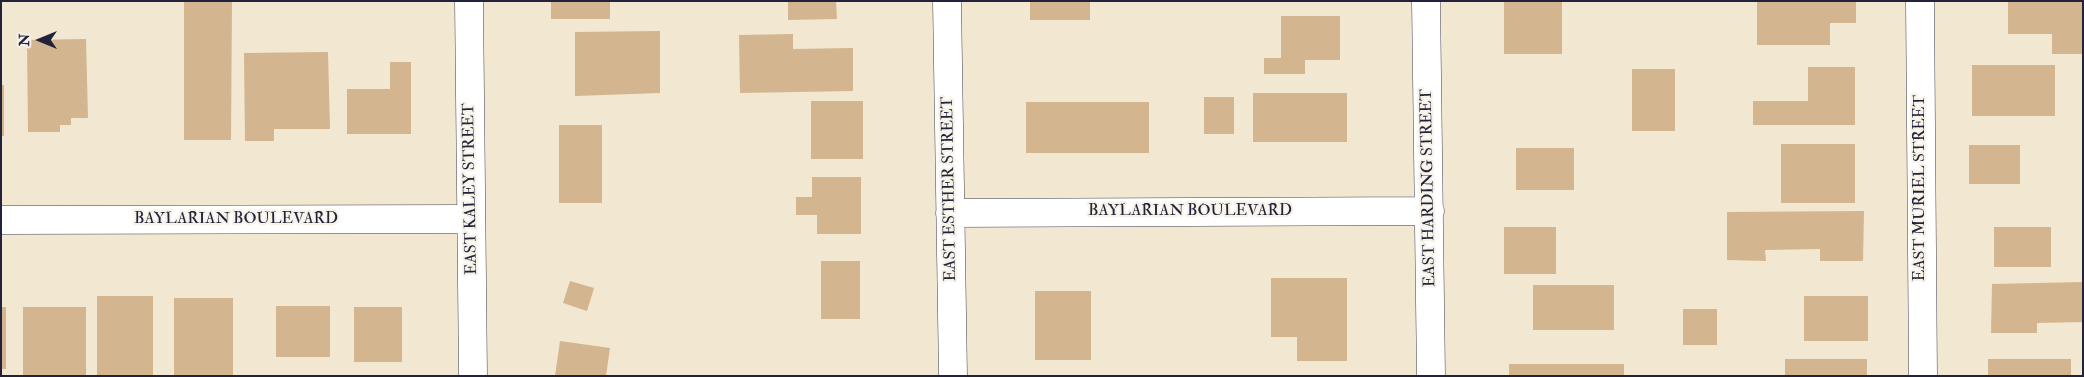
<!DOCTYPE html>
<html>
<head>
<meta charset="utf-8">
<style>
  body { margin:0 }
  #map { position:relative; width:2084px; height:377px; overflow:hidden; background:#f2e7d0; font-family:"IM FELL Double Pica",serif }
  canvas { display:block }
  .frame { position:absolute; inset:0; border:2px solid #22223b; pointer-events:none }
  .north { position:absolute; left:15px; top:15px; width:50px; height:50px; -webkit-text-stroke:4px #f7f3e8; paint-order:stroke; rotate:270deg; font-size:14px; font-weight:700; line-height:20px; text-align:center; color:#22223b }
  .north::after { content:''; display:block; margin:auto; width:18px; height:22px; background:#22223b; clip-path:polygon(50% 0,100% 100%,50% 72%,0 100%) }
</style>
</head>
<body>
<div id="map">
<canvas width="2084" height="377"></canvas>
<div class="frame"></div>
<div class="north">N</div>
</div>
<script>
const c = document.querySelector('canvas').getContext('2d');
c.lineJoin = 'round';
function fillPath(path, color) { c.fillStyle = color; c.fill(path, 'evenodd'); }
const toPath = rows => new Path2D(rows.map(r => 'M' + r).join(''));
function stroke(path, color, width, dash) { c.strokeStyle = color; c.lineWidth = width; c.lineCap = dash ? 'butt' : 'round'; c.setLineDash(dash || []); c.stroke(path); }
function label(font, color, halo, rows, align = 'center') {
  c.font = font + ' "IM FELL Double Pica",serif'; c.lineWidth = 4.5; c.setLineDash([]); c.textBaseline = 'middle'; c.strokeStyle = halo; c.fillStyle = color; for (const [text, x, y, turn = 0] of rows) {
    c.save(); c.translate(x, y); c.rotate((+turn || 0) * Math.PI / 180); c.textAlign = isNaN(turn) ? turn : align; if (halo) c.strokeText(text, 0, 0); c.fillText(text, 0, 0); c.restore();
  }
}
fillPath(toPath([
  [184,1,232,1,231,140,184,140],
  [551,1,610,1,610,19,551,19],
  [788,1,836,1,837,19,788,20],
  [1030,1,1090,1,1090,20,1030,20],
  [1504,1,1562,1,1562,54,1504,54],
  [1757,1,1856,1,1856,23,1830,23,1830,45,1757,45],
  [2008,1,2083,1,2083,54,2052,54,2052,34,2008,34],
  [1281,16,1340,16,1340,60,1305,60,1305,74,1264,74,1264,58,1281,58],
  [660,31,660,93,575,96,575,32],
  [793,34,793,49,853,48,853,91,740,93,739,35],
  [86,39,88,118,71,118,71,125,60,125,60,132,28,132,27,40],
  [328,52,330,129,274,129,274,141,245,141,244,53],
  [390,62,411,62,411,134,347,134,347,89,390,89],
  [1972,65,2055,65,2055,116,1972,116],
  [1808,67,1855,67,1855,125,1753,125,1753,101,1808,101],
  [1632,69,1675,69,1675,131,1632,131],
  [1,85,4,85,4,136,1,136],
  [1253,93,1347,93,1347,142,1253,142],
  [1204,97,1234,97,1234,134,1204,134],
  [811,101,863,101,863,159,811,159],
  [1026,102,1149,102,1149,153,1026,153],
  [559,125,602,125,602,203,559,203],
  [1781,144,1855,144,1855,203,1781,203],
  [1969,145,2020,145,2020,184,1969,184],
  [1516,148,1574,148,1574,190,1516,190],
  [812,177,861,177,861,234,817,234,817,215,796,215,796,197,812,197],
  [1864,211,1863,261,1820,261,1820,249,1765,250,1766,261,1727,260,1727,212],
  [1504,227,1556,227,1556,274,1504,274],
  [1994,227,2051,227,2051,267,1994,267],
  [821,261,860,261,860,319,821,319],
  [1271,278,1347,278,1347,361,1297,361,1297,337,1271,337],
  [570,281,594,288,587,311,563,303],
  [2083,282,2083,322,2037,323,2037,333,1991,333,1992,284],
  [1533,285,1614,285,1614,330,1533,330],
  [1035,291,1091,291,1091,360,1035,360],
  [97,296,153,296,153,376,97,376],
  [1804,296,1868,296,1868,341,1804,341],
  [174,298,233,298,233,376,174,376],
  [276,306,330,306,330,357,276,357],
  [1,307,6,307,6,369,1,369],
  [23,307,86,307,86,376,23,376],
  [354,307,402,307,402,362,354,362],
  [1683,309,1717,309,1717,345,1683,345],
  [560,341,610,348,606,376,555,376],
  [1785,359,1867,359,1867,376,1785,376],
  [1988,359,2071,359,2071,376,1988,376],
  [1509,364,1624,364,1624,376,1509,376]
]), '#d3b58f');
const minor = toPath([
  [947,1,953,376],
  [1426,1,1431,376],
  [1920,1,1923,376],
  [950,213,1430,211],
  [1,220,471,219]
]);
const tertiary = toPath([
  [469,1,473,376]
]);
stroke(minor, '#414051', 29);
stroke(tertiary, '#414051', 29);
stroke(minor, '#fff', 28);
stroke(tertiary, '#fff', 28);
label('16px', '#22223b', '#f7f3e8', [
  ["EAST HARDING STREET",1429,188,-91],
  ["EAST MURIEL STREET",1921,188,-90],
  ["EAST KALEY STREET",471,189,-91],
  ["EAST ESTHER STREET",950,189,-91],
  ["BAYLARIAN BOULEVARD",1190,212],
  ["BAYLARIAN BOULEVARD",236,220]
]);
</script>
</body>
</html>
